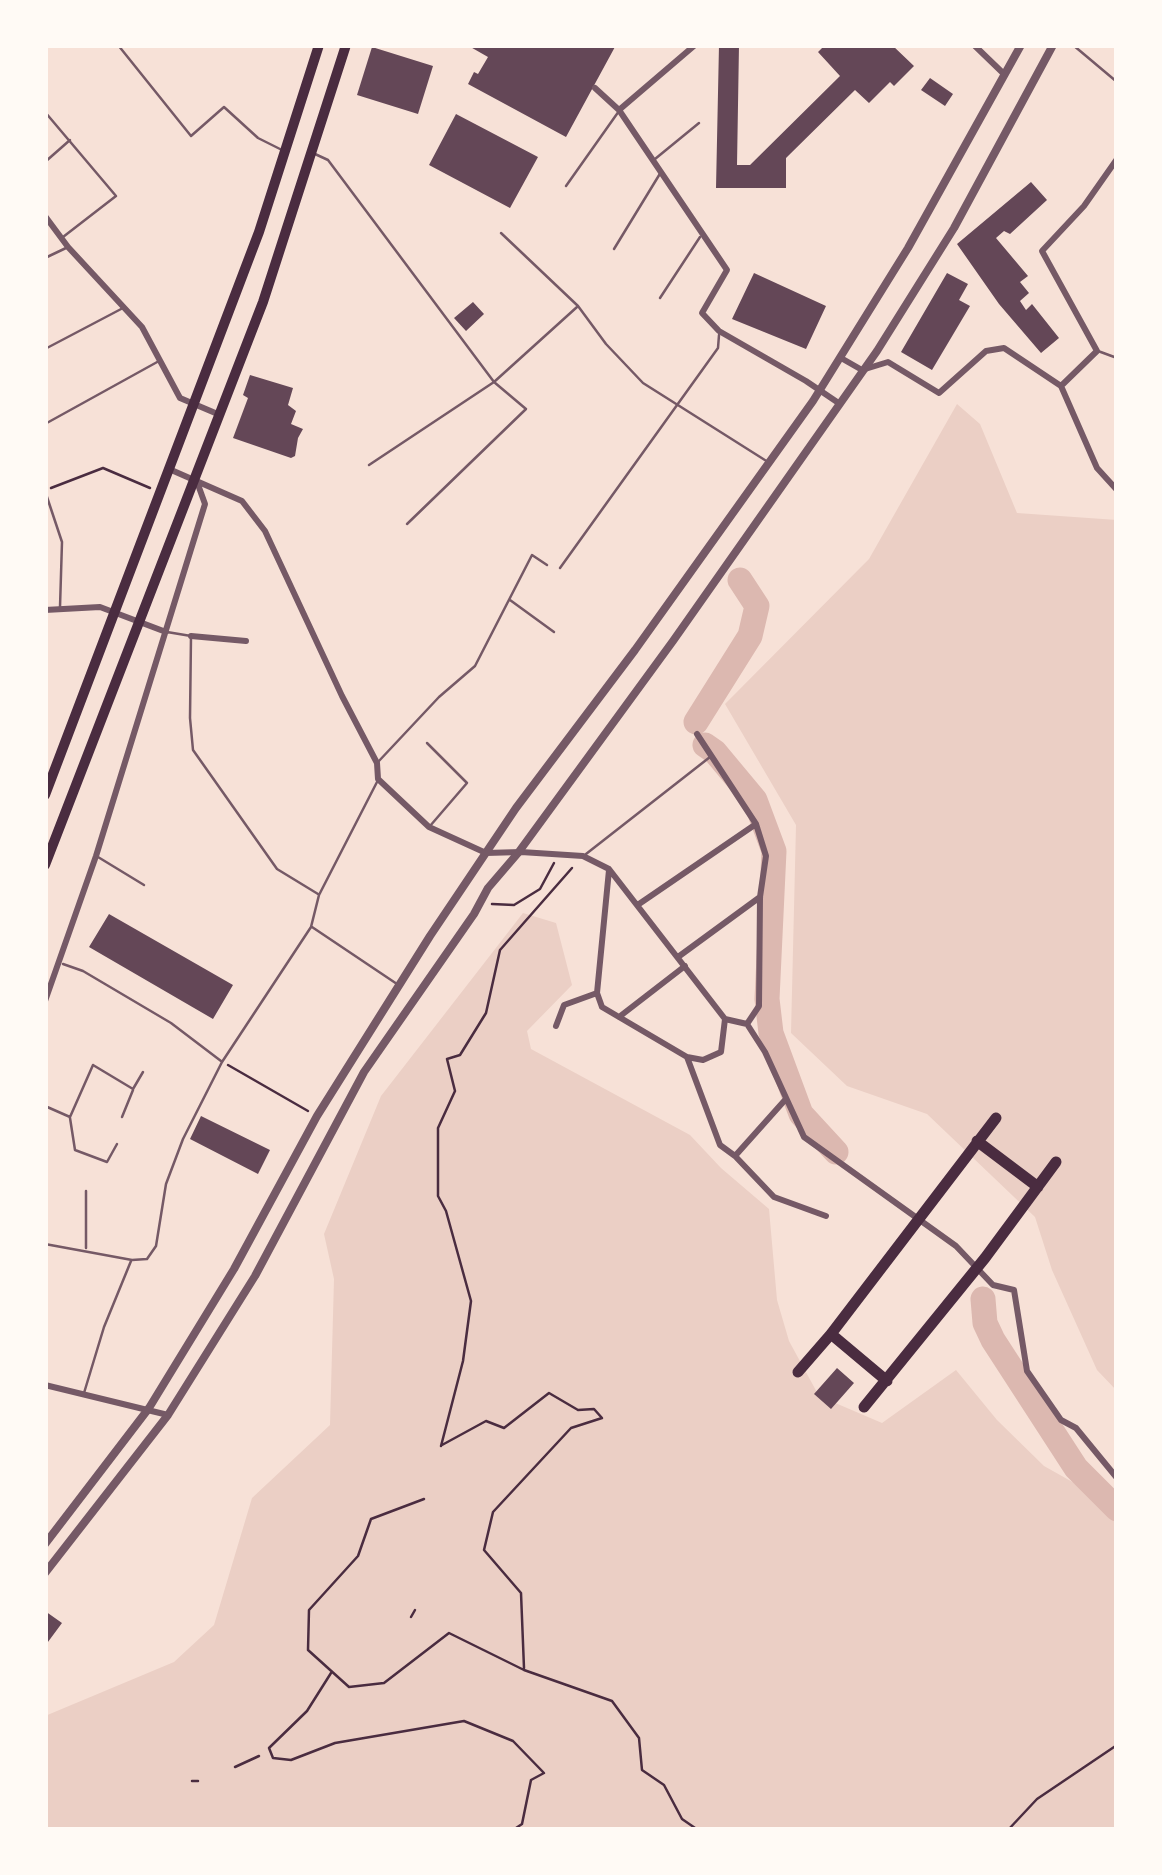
<!DOCTYPE html>
<html>
<head>
<meta charset="utf-8">
<style>
  body { margin:0 }
  #map { position:relative; width:1162px; height:1875px; overflow:hidden; background:#f7e1d7; font-family:Cabin,sans-serif }
  canvas { display:block }
  .frame { position:absolute; inset:0; border:48px solid #fffaf5; pointer-events:none }
</style>
</head>
<body>
<div id="map">
<canvas width="1162" height="1875"></canvas>
<div class="frame"></div>
</div>
<script>
const c = document.querySelector('canvas').getContext('2d');
c.lineJoin = 'round';
function fillPath(path, color) { c.fillStyle = color; c.fill(path, 'evenodd'); }
const toPath = rows => new Path2D(rows.map(r => 'M' + r).join(''));
function stroke(path, color, width, dash) { c.strokeStyle = color; c.lineWidth = width; c.lineCap = dash ? 'butt' : 'round'; c.setLineDash(dash || []); c.stroke(path); }
fillPath(toPath([
  [957,404,980,424,1017,513,1117,520,1117,1391,1097,1370,1052,1270,1035,1217,927,1114,847,1086,791,1033,796,825,725,704,869,559],
  [523,913,556,923,572,985,527,1031,531,1049,690,1135,721,1168,769,1209,777,1300,789,1341,819,1396,882,1423,956,1370,997,1420,1044,1466,1117,1507,1117,1830,45,1830,45,1716,174,1662,214,1625,252,1498,330,1425,334,1279,324,1234,381,1096]
]), '#ebcfc5');
stroke(toPath([
  [696,722,750,636,757,606,740,580],
  [705,745,715,752,755,800,774,851,767,999,771,1033,801,1114,836,1152],
  [983,1299,985,1323,993,1340,1076,1468,1117,1509]
]), '#dcb8b0', 25);
fillPath(toPath([
  [467,45,616,45,566,137,468,84,474,72,478,74,488,57],
  [719,45,739,45,737,165,750,165,840,76,818,52,825,45,892,45,914,66,894,86,890,82,869,103,855,90,786,158,786,188,716,188],
  [372,47,433,66,418,114,357,95],
  [930,78,953,94,945,106,921,90],
  [456,114,538,157,510,208,429,165],
  [1031,182,1047,200,1010,234,1004,231,996,238,1028,276,1020,282,1029,293,1020,301,1026,310,1032,304,1059,338,1041,353,999,304,957,244],
  [754,273,826,306,806,349,732,319],
  [947,273,968,284,959,300,970,306,932,370,901,352],
  [473,302,484,314,466,331,454,318],
  [250,375,293,388,288,405,296,411,291,424,303,429,298,438,295,456,291,458,233,438,248,398,243,395],
  [109,914,233,985,213,1019,89,947],
  [201,1116,270,1150,258,1174,190,1139],
  [837,1368,854,1383,831,1409,814,1394],
  [45,1611,62,1623,45,1646]
]), '#644757');
stroke(toPath([
  [51,488,103,468,150,488],
  [492,904,514,905,540,889,554,863],
  [228,1065,308,1111],
  [442,1445,486,1421,504,1428,549,1393,578,1410,594,1409,602,1418,571,1428,493,1512,484,1550,521,1593,524,1668],
  [441,1446,463,1361,471,1301,446,1211,438,1196,438,1128,455,1091,447,1059,460,1055,486,1013,500,950,572,868],
  [424,1499,371,1519,358,1556,309,1610,308,1650,349,1687,384,1683,449,1633,524,1670,612,1701,639,1738,642,1770,664,1785,682,1819,698,1830],
  [411,1617,415,1610],
  [331,1673,307,1711,269,1748,273,1758,291,1760,335,1743,464,1721,513,1741,544,1773,531,1780,522,1824,513,1830],
  [235,1767,259,1756],
  [192,1781,198,1781],
  [1008,1830,1037,1799,1117,1745]
]), '#4a2c40', 2.5);
stroke(toPath([
  [118,45,191,136,224,107,258,138,280,149],
  [1073,45,1117,82],
  [45,112,116,196,63,237],
  [315,154,328,160,494,382,526,409,407,524],
  [655,159,699,123],
  [45,162,70,140],
  [566,186,619,111],
  [501,233,578,306,606,344,643,383,768,462],
  [614,249,661,172],
  [45,258,66,248],
  [660,298,700,237],
  [45,349,123,308],
  [1098,351,1117,358],
  [45,424,159,361],
  [369,465,494,382,577,307],
  [45,491,62,542,60,607],
  [560,568,718,348,719,335],
  [510,600,554,632],
  [167,632,191,636,190,718,193,750,277,869,318,894],
  [427,743,467,783,430,826],
  [378,762,439,697,475,666,532,555,547,565],
  [586,854,710,757],
  [98,857,144,885],
  [312,927,397,984],
  [63,964,83,971,171,1023,221,1061],
  [45,1106,70,1117],
  [70,1117,93,1065,133,1089,143,1072],
  [122,1117,133,1090],
  [70,1118,75,1150,107,1162,117,1144],
  [45,1244,132,1260,147,1259,156,1246,166,1184,183,1139,222,1062,311,927,319,895,377,782],
  [86,1248,86,1191],
  [84,1393,104,1327,131,1261]
]), '#755966', 2.5);
stroke(toPath([
  [974,45,1005,75],
  [595,88,619,110,727,270,702,313,719,331,806,381,840,404],
  [619,110,695,45],
  [45,216,68,247,142,327,180,398,220,415],
  [841,358,862,370,888,362,939,393,986,351,1004,348,1061,386,1097,468,1117,490],
  [1061,386,1097,351,1042,251,1084,206,1117,159],
  [169,469,242,501,265,531,342,696,377,763,378,779,429,827,486,853,521,852,583,856,609,869,725,1019,747,1024,765,1052,804,1137,956,1246,993,1285,1014,1290,1027,1371,1061,1420,1076,1428,1117,1478],
  [45,610,100,607,166,632],
  [191,636,246,641],
  [697,734,756,824,766,856,760,897,759,1006,747,1024],
  [609,870,597,993,602,1007,687,1057,720,1145,735,1156],
  [639,904,756,824],
  [678,957,760,897],
  [45,1001,96,856,205,504,196,479],
  [619,1017,685,966],
  [556,1026,564,1005,597,993],
  [687,1057,703,1060,721,1052,725,1019],
  [785,1100,735,1156,774,1197,826,1216],
  [45,1385,168,1415]
]), '#755966', 6);
stroke(toPath([
  [45,1544,149,1408,234,1269,317,1116,430,936,516,808,635,650,813,401,908,248,1021,45],
  [45,1573,168,1415,255,1276,364,1072,474,914,488,888,518,853,673,641,877,351,954,228,1053,45]
]), '#755966', 8);
stroke(toPath([
  [45,795,259,232,319,45],
  [45,865,263,302,346,45]
]), '#4a2c40', 10);
stroke(toPath([
  [977,1141,1038,1187],
  [831,1334,887,1381],
  [798,1372,831,1334,996,1118],
  [864,1407,985,1258,1056,1162]
]), '#4a2c40', 11);
</script>
</body>
</html>
